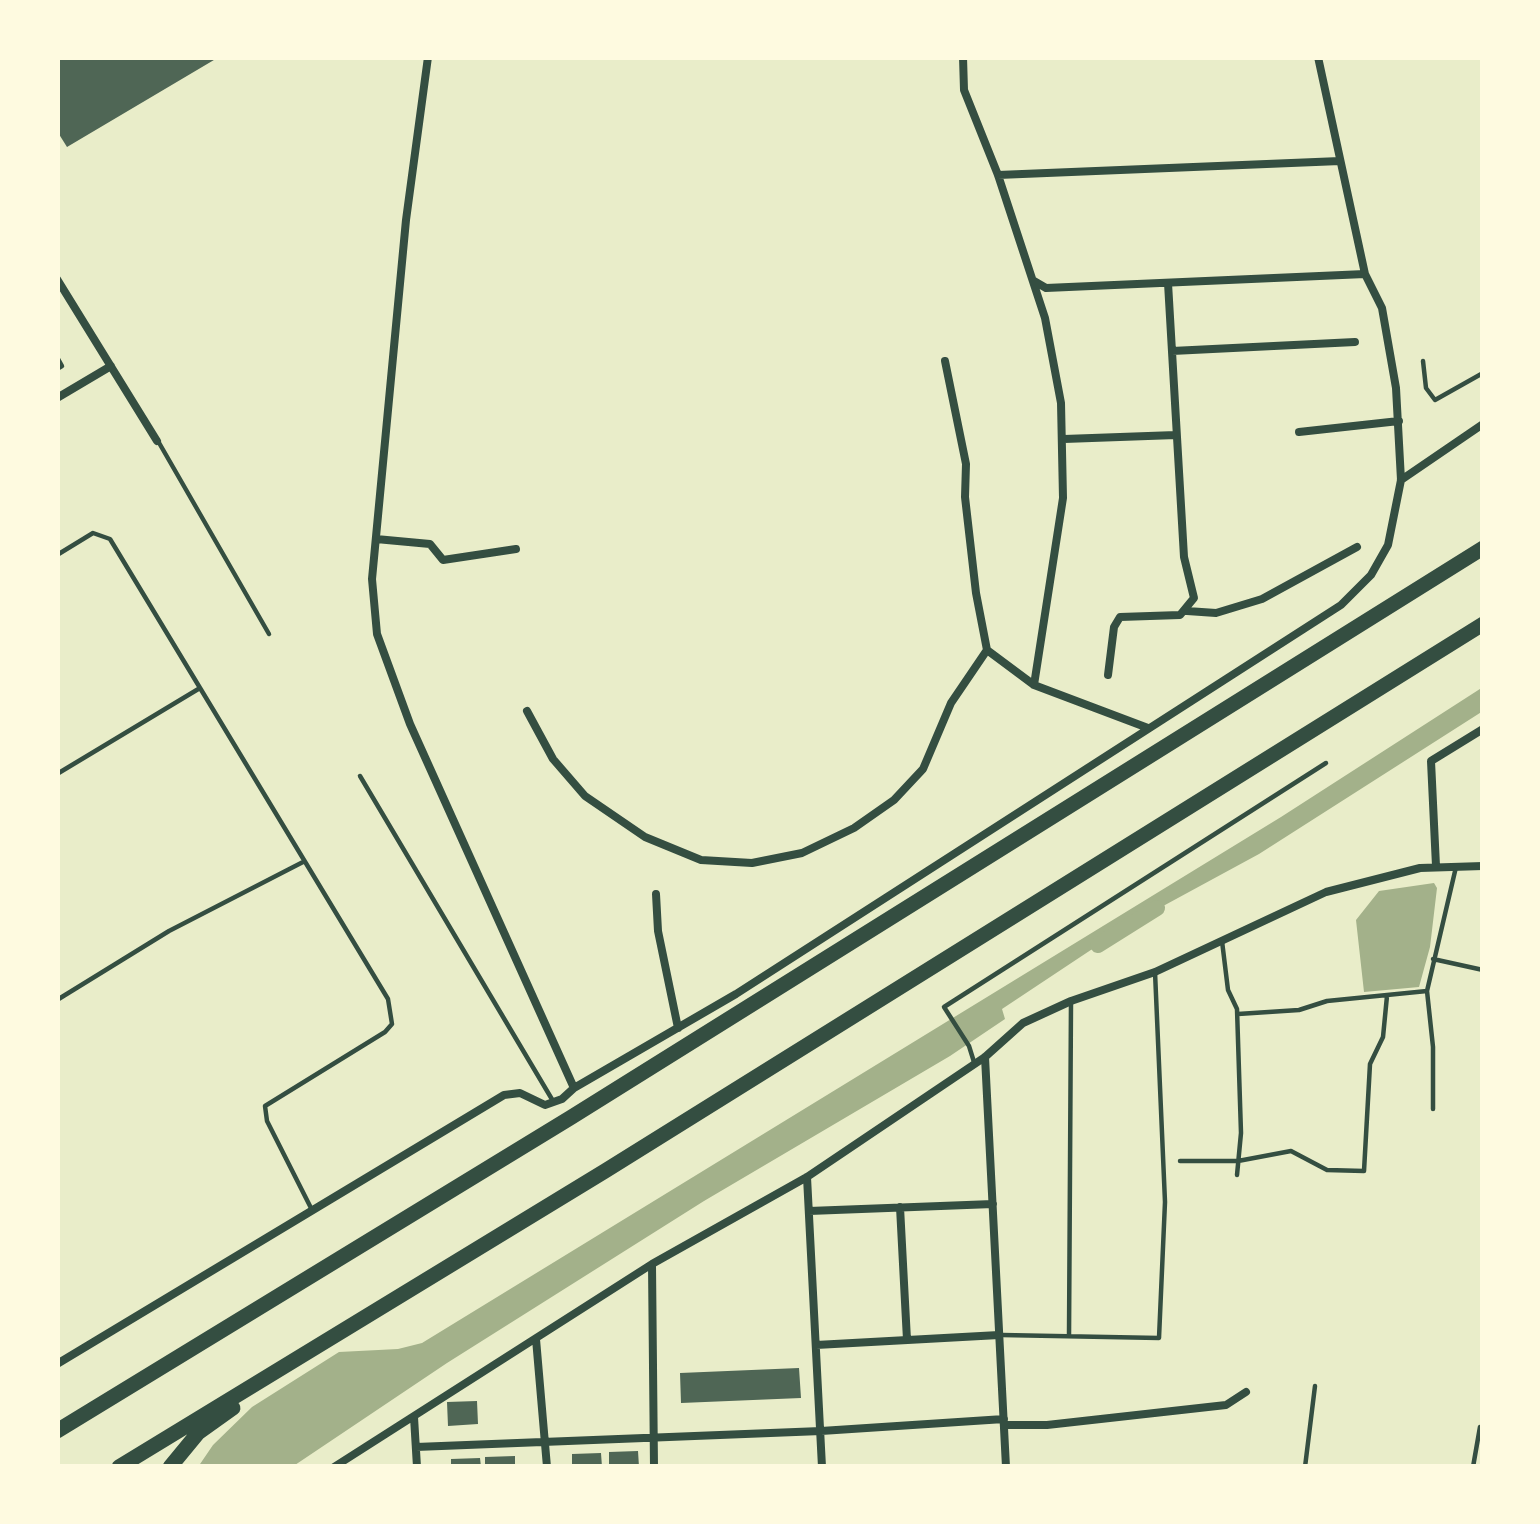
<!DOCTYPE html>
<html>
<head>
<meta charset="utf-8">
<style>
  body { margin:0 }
  #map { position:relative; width:1540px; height:1524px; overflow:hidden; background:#e9edc9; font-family:"Archivo Narrow",sans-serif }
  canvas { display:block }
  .frame { position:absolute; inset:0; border:60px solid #fefae0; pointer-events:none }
</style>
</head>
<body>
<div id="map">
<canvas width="1540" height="1524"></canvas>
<div class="frame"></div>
</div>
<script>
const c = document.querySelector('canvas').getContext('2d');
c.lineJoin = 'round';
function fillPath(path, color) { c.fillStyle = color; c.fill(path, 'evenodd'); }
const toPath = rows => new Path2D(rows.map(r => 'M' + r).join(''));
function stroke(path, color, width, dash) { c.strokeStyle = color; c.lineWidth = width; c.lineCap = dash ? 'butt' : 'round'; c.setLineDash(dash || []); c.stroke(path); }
fillPath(toPath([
  [1483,687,1483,711,1259,854,1130,924,1002,1009,1005,1019,950,1056,704,1201,447,1363,292,1467,198,1467,213,1445,252,1407,339,1352,398,1349,422,1343,1281,817],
  [1434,883,1437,888,1430,947,1419,987,1364,992,1356,920,1379,891]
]), '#a3b18a');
stroke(toPath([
  [1098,945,1157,908]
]), '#a3b18a', 16);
fillPath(toPath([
  [57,57,219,57,67,147,57,131],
  [799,1368,801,1398,681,1403,680,1373],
  [477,1401,478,1424,448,1426,447,1402],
  [638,1451,639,1467,609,1467,609,1452],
  [601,1453,602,1467,572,1467,572,1454],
  [515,1456,515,1467,485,1467,485,1457],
  [480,1458,481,1467,451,1467,451,1459]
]), '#4f6655');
stroke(toPath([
  [57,357,62,366,57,369],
  [1423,361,1426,388,1435,400,1483,373],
  [158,441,269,634],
  [57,555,93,533,110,539,388,999,392,1024,385,1032,265,1106,267,1121,311,1208],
  [57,774,200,688],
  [360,776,553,1101],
  [1222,941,1228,990,1237,1009,1241,1133,1237,1175],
  [1433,959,1483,970],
  [57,1000,169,931,303,862],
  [1238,1014,1299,1010,1327,1001,1427,991],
  [974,1062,969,1046,944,1007,1326,763],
  [1433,1109,1433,1047,1427,991,1456,867],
  [1180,1161,1238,1161,1291,1151,1327,1170,1364,1171,1370,1064,1383,1037,1387,996],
  [1002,1335,1159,1338,1165,1202,1155,972],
  [1069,1336,1071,1001],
  [1305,1467,1315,1386],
  [1473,1467,1480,1427]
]), '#344e41', 4.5);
stroke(toPath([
  [428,57,406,220,372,579,377,634,410,724,574,1088,736,994,1341,605,1371,575,1388,545,1401,480,1396,388,1382,308,1365,274,1318,57],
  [963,57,964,90,998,175,1045,318,1061,403,1063,498,1034,685],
  [998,175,1340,161],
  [57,279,157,441],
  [1034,281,1046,288,1365,274],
  [1172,351,1355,342],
  [945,361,966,464,965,497,976,593,987,650,1034,685,1148,728],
  [57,398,111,366],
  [1299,432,1399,421],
  [1064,439,1176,435],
  [1401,480,1483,424],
  [376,539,430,544,443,560,516,549],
  [1187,611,1216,613,1262,599,1357,547],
  [1108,675,1114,627,1120,617,1180,615,1194,598,1184,557,1168,283],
  [527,711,553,759,585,796,645,837,701,860,752,863,802,853,854,828,894,800,923,769,951,703,987,650],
  [1436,866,1431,761,1483,729],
  [656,894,658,931,678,1028],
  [985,1057,1006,1467],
  [807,1177,822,1467],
  [900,1207,907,1340],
  [809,1211,993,1204],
  [652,1265,654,1467],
  [536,1339,547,1467],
  [816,1345,999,1335],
  [57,1364,504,1095,520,1093,545,1105,562,1099,574,1088],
  [414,1417,417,1467],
  [1004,1425,1047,1425,1226,1405,1246,1392],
  [416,1447,821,1431,1004,1419],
  [334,1467,652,1264,807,1177,985,1057,1023,1023,1071,1001,1155,972,1326,892,1420,868,1483,866]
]), '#344e41', 8);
stroke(toPath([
  [57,1431,570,1118,1483,548],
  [119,1467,605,1171,1483,624],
  [170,1467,198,1433,233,1408]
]), '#344e41', 15);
</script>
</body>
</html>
